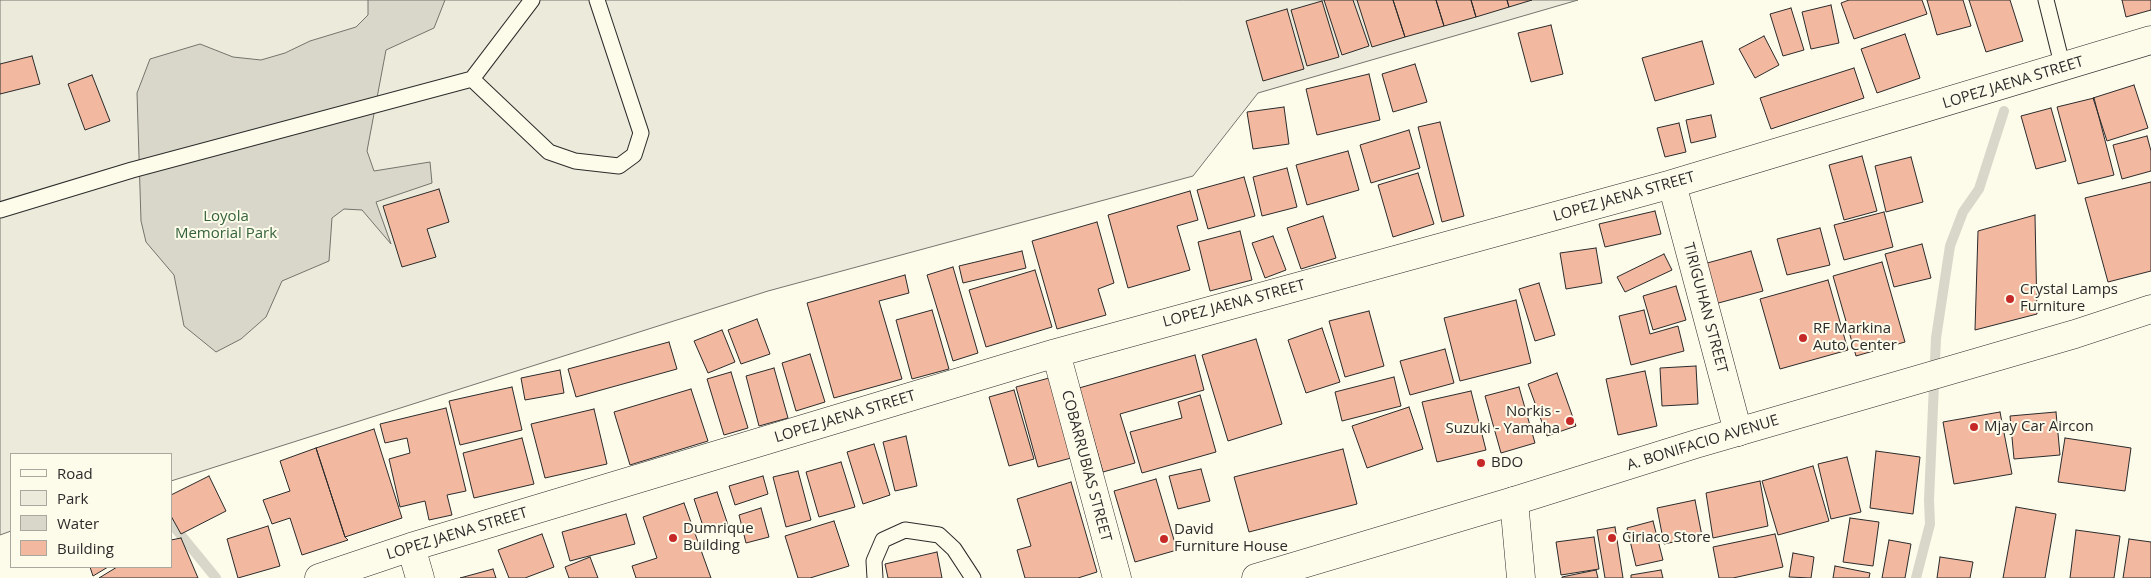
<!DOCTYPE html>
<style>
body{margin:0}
#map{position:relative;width:2151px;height:578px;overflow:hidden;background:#fdfbea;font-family:"Open Sans",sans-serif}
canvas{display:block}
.legend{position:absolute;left:10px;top:453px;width:162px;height:115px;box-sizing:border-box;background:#fdfbea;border:1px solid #a9a89e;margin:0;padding:6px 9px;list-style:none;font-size:15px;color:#2b2b2b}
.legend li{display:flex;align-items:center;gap:10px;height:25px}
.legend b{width:25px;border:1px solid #a9a89e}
</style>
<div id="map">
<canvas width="2151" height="578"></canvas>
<ul class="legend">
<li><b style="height:6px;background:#fdfbea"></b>Road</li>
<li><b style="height:14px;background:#ecebdb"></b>Park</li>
<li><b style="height:14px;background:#d8d7c9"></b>Water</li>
<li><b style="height:14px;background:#f2b8a0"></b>Building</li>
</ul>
</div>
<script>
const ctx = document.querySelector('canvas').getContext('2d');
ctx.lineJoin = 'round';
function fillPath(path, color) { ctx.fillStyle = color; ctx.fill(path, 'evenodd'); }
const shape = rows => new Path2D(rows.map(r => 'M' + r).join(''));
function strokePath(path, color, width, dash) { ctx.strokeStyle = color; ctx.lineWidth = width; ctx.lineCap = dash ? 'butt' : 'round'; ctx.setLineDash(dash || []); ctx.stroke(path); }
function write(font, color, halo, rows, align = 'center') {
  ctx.font = font + ' "Open Sans",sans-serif'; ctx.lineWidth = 4; ctx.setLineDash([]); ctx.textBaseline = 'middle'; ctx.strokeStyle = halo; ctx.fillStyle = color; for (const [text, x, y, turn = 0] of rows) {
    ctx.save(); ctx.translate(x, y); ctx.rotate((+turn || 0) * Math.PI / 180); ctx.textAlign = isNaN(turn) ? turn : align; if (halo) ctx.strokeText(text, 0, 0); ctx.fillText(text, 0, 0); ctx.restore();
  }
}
const green = shape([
 [0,0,1578,0,1258,93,1193,176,768,291,171,481,171,454,11,454,11,531,0,535,0,0]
]);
fillPath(green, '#ecebdb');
strokePath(green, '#74746e', 1);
const water = shape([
 [368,0,445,0,434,28,386,50,367,151,374,171,430,162,432,183,376,202,391,244,362,210,344,209,332,218,329,261,282,281,266,317,241,339,216,352,184,326,174,275,146,242,141,221,137,93,150,59,200,44,233,57,261,60,285,53,310,41,356,27,368,15,368,0]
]);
fillPath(water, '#d8d7c9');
strokePath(water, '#74746e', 1);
strokePath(shape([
 [171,523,216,578],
 [1916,578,1930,524,1929,500,1936,338,1950,246,1963,212,1979,189,2004,111]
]), '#d8d7c9', 10);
const building = shape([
 [1324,0,1353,0,1369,46,1342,55,1324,0],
 [1357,0,1393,0,1405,37,1372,47,1357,0],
 [1393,0,1436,0,1444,26,1405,37,1393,0],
 [1436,0,1471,0,1476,17,1444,26,1436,0],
 [1471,0,1507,0,1509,7,1476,17,1471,0],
 [1507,0,1532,0,1509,7,1507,0],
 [1849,0,1922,0,1927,14,1854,39,1841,3,1849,0],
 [1927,0,1963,0,1971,26,1937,35,1927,0],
 [1969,0,2010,0,2023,41,1986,52,1969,0],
 [2122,0,2151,0,2151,10,2126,17,2122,0],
 [1322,1,1339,57,1307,66,1291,10,1322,1],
 [1831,5,1839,43,1811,49,1802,12,1831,5],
 [1791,8,1804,50,1783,56,1770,14,1791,8],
 [1287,9,1304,69,1263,81,1246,21,1287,9],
 [1551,25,1563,74,1531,82,1518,33,1551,25],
 [1905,34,1920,78,1877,93,1861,49,1905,34],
 [1764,36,1779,65,1755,78,1739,49,1764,36],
 [1702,41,1714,84,1655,101,1642,58,1702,41],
 [32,56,40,84,0,94,0,64,32,56],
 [1415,64,1427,102,1393,112,1382,74,1415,64],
 [1854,68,1864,98,1771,129,1760,98,1854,68],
 [1369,74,1380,120,1317,135,1306,89,1369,74],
 [92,75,110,121,85,130,68,84,92,75],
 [2134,85,2148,128,2107,141,2093,98,2134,85],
 [2094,98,2114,175,2078,184,2057,107,2094,98],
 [1284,107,1289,144,1253,149,1247,112,1284,107],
 [2051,108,2066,161,2036,169,2021,116,2051,108],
 [1711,115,1716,137,1691,143,1686,120,1711,115],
 [1440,122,1464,216,1442,222,1418,127,1440,122],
 [1679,123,1686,152,1665,157,1657,128,1679,123],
 [1409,130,1420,168,1371,183,1360,145,1409,130],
 [2147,136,2151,151,2151,171,2122,179,2113,145,2147,136],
 [1348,151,1359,190,1307,205,1296,165,1348,151],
 [1862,156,1877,211,1844,220,1829,165,1862,156],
 [1911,157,1923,202,1886,212,1875,166,1911,157],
 [1287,168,1297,207,1262,216,1253,177,1287,168],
 [1418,173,1434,224,1393,237,1378,185,1418,173],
 [1244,177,1255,216,1208,229,1197,190,1244,177],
 [2151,182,2151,271,2108,282,2085,198,2151,182],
 [439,189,449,222,427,229,436,257,402,267,383,206,439,189],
 [1190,191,1198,220,1177,226,1190,270,1128,288,1108,215,1190,191],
 [1655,211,1661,234,1605,247,1599,224,1655,211],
 [1884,212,1893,247,1844,260,1834,225,1884,212],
 [2035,215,2037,314,1975,330,1978,231,2035,215],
 [1323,216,1336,258,1301,269,1287,228,1323,216],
 [1097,222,1114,283,1098,289,1106,315,1057,329,1032,241,1097,222],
 [1820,228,1830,265,1787,275,1777,239,1820,228],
 [1240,231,1252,280,1210,291,1198,242,1240,231],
 [1273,236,1286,270,1265,278,1252,243,1273,236],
 [1922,244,1931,278,1894,287,1885,254,1922,244],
 [1596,248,1602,283,1566,289,1560,253,1596,248],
 [1022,251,1026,268,963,283,959,266,1022,251],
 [1751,251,1763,291,1711,305,1700,265,1751,251],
 [1664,254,1672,270,1625,292,1617,277,1664,254],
 [1882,262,1905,342,1856,356,1833,276,1882,262],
 [953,267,978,353,953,361,927,275,953,267],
 [1035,270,1052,327,986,347,969,290,1035,270],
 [905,275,909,293,879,301,902,379,834,398,807,303,905,275],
 [1828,280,1848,350,1780,369,1760,299,1828,280],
 [1539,283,1555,335,1535,341,1519,289,1539,283],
 [1676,286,1686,320,1653,330,1643,296,1676,286],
 [1516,300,1531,363,1460,381,1444,318,1516,300],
 [932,310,949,369,912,379,896,320,932,310],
 [1644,310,1650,334,1678,326,1684,351,1631,365,1619,316,1644,310],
 [1369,311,1384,366,1345,377,1329,321,1369,311],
 [757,319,770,354,741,364,728,330,757,319],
 [1322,328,1340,382,1306,393,1288,340,1322,328],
 [722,330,735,362,708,373,694,341,722,330],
 [1256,339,1282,424,1228,441,1202,355,1256,339],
 [669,342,677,369,576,397,568,369,669,342],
 [1445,349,1454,383,1410,395,1400,361,1445,349],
 [810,354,825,402,796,411,782,363,810,354],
 [1195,355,1204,390,1120,414,1135,463,1103,472,1079,388,1195,355],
 [1696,366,1698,404,1662,406,1660,368,1696,366],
 [774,368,788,418,759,426,746,376,774,368],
 [560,370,564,393,525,400,521,378,560,370],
 [1645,371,1657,426,1618,435,1606,379,1645,371],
 [731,372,748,428,724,435,707,379,731,372],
 [1557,373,1576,426,1547,436,1528,384,1557,373],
 [1060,375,1082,455,1038,467,1016,387,1060,375],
 [1394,377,1401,406,1342,421,1335,392,1394,377],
 [512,387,522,430,460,445,449,401,512,387],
 [1519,387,1535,443,1501,453,1485,396,1519,387],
 [691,389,708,441,630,465,614,412,691,389],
 [1014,390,1034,459,1009,466,989,397,1014,390],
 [1471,391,1486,450,1437,462,1422,402,1471,391],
 [1200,395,1216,452,1142,473,1130,432,1182,418,1178,402,1200,395],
 [1409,407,1423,449,1367,468,1352,426,1409,407],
 [446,408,466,491,447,495,452,515,429,520,425,501,400,507,389,459,410,453,407,438,385,443,380,424,446,408],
 [594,409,607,464,545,478,531,424,594,409],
 [2000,412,2012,474,1954,484,1943,422,2000,412],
 [2056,412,2060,455,2014,459,2010,416,2056,412],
 [374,429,402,518,345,537,316,448,374,429],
 [906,436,917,486,895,491,883,442,906,436],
 [522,438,534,484,474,498,463,453,522,438],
 [2065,438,2131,448,2125,491,2058,482,2065,438],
 [874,444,890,495,863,504,847,452,874,444],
 [316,448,345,537,348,540,302,555,290,518,272,524,263,500,290,491,280,461,316,448],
 [1343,449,1357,504,1249,532,1234,477,1343,449],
 [1876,451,1920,457,1913,514,1870,508,1876,451],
 [1847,457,1861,512,1831,519,1818,464,1847,457],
 [841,462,855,507,819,517,806,472,841,462],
 [1813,466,1829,521,1778,535,1762,481,1813,466],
 [1201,469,1210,501,1178,509,1169,476,1201,469],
 [798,471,811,520,786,527,773,477,798,471],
 [209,476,226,511,181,534,171,516,171,495,209,476],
 [763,476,768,494,735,505,729,486,763,476],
 [1156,479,1177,550,1135,562,1114,491,1156,479],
 [1760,481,1768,526,1713,538,1706,493,1760,481],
 [1071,482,1097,572,1078,578,1025,578,1017,550,1031,546,1017,499,1071,482],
 [717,492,728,525,705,532,694,499,717,492],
 [1695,500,1702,536,1664,544,1657,508,1695,500],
 [684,503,711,578,636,578,632,566,657,558,643,517,684,503],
 [2016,507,2056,514,2045,578,2003,578,2016,507],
 [761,508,769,537,746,543,739,515,761,508],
 [626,514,635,544,570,561,562,532,626,514],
 [1850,518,1879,522,1873,566,1843,562,1850,518],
 [834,521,849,566,810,578,798,578,785,536,834,521],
 [1653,521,1663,560,1636,566,1627,528,1653,521],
 [268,526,280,566,238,578,227,539,268,526],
 [1615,527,1623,578,1605,578,1597,530,1615,527],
 [2076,530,2120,536,2114,578,2070,578,2076,530],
 [542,534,554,567,525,578,509,578,498,550,542,534],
 [1775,534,1783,567,1733,578,1719,578,1713,547,1775,534],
 [1594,537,1599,569,1561,575,1556,542,1594,537],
 [181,538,198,578,99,578,117,567,171,567,171,540,181,538],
 [2129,539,2151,542,2151,578,2123,578,2129,539],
 [1889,540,1911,544,1905,578,1882,578,1889,540],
 [937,552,942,578,888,578,885,564,937,552],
 [1793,553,1814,557,1811,578,1789,577,1793,553],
 [590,557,598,578,569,578,565,567,590,557],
 [1940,557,1973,562,1970,578,1937,578,1940,557],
 [1835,566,1870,573,1869,578,1833,578,1835,566],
 [90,567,108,567,93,576,90,567],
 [493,569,496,578,460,578,493,569],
 [1596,570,1598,578,1562,578,1562,577,1596,570],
 [1661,570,1663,578,1631,578,1631,575,1661,570]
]);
fillPath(building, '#f2b8a0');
strokePath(building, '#2b2b2b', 1);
const service = shape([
 [2046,0,2063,68],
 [472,79,549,152,575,161,619,166,634,155,641,133,597,0],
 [0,210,132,170,472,79,532,0],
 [875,578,874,561,883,540,905,530,939,535,954,549,973,578]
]);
const minor = shape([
 [1672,184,1738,432],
 [1056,353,1117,578],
 [411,547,420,578],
 [319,578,411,547,1056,353,1672,184,2151,40]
]);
const tertiary = shape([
 [1514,501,1521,578]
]);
const primary = shape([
 [1256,578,1514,501,1696,444,2075,334,2151,309]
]);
strokePath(service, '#2b2b2b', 17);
strokePath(minor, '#2b2b2b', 29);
strokePath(tertiary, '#2b2b2b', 29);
strokePath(primary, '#2b2b2b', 29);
strokePath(service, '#fdfbea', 15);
strokePath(minor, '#fdfbea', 28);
strokePath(tertiary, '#fdfbea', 28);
strokePath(primary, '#fdfbea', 28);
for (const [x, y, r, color] of [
 [2010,299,5,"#c62828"],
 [1803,338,5,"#c62828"],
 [1570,421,5,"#c62828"],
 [1974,427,5,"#c62828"],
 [1481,463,5,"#c62828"],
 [673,538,5,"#c62828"],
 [1612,538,5,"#c62828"],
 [1164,539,5,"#c62828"]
]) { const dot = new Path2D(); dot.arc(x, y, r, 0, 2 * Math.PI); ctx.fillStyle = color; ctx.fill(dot); strokePath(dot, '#fdfbea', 2); }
write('15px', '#2b2b2b', '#fdfbea', [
 ["LOPEZ JAENA STREET",2013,83,-17],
 ["LOPEZ JAENA STREET",1624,197,-16],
 ["LOPEZ JAENA STREET",1234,304,-15],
 ["TIRIGUHAN STREET",1705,308,75],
 ["LOPEZ JAENA STREET",845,417,-17],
 ["A. BONIFACIO AVENUE",1703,443,-17],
 ["COBARRUBIAS STREET",1086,466,75],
 ["LOPEZ JAENA STREET",457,534,-17]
]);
write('15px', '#34623c', '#fdfbea', [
 ["Loyola",226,217],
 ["Memorial Park",226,234]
]);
write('15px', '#2b2b2b', '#fdfbea', [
 ["Crystal Lamps",2020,290],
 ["Furniture",2020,307],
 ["RF Markina",1813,329],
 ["Auto Center",1813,346],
 ["Norkis -",1560,412,"right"],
 ["Suzuki - Yamaha",1560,429,"right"],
 ["Mjay Car Aircon",1984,427],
 ["BDO",1491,463],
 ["Dumrique",683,529],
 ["Building",683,546],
 ["David",1174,530],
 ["Furniture House",1174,547],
 ["Ciriaco Store",1622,538]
], 'left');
</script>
